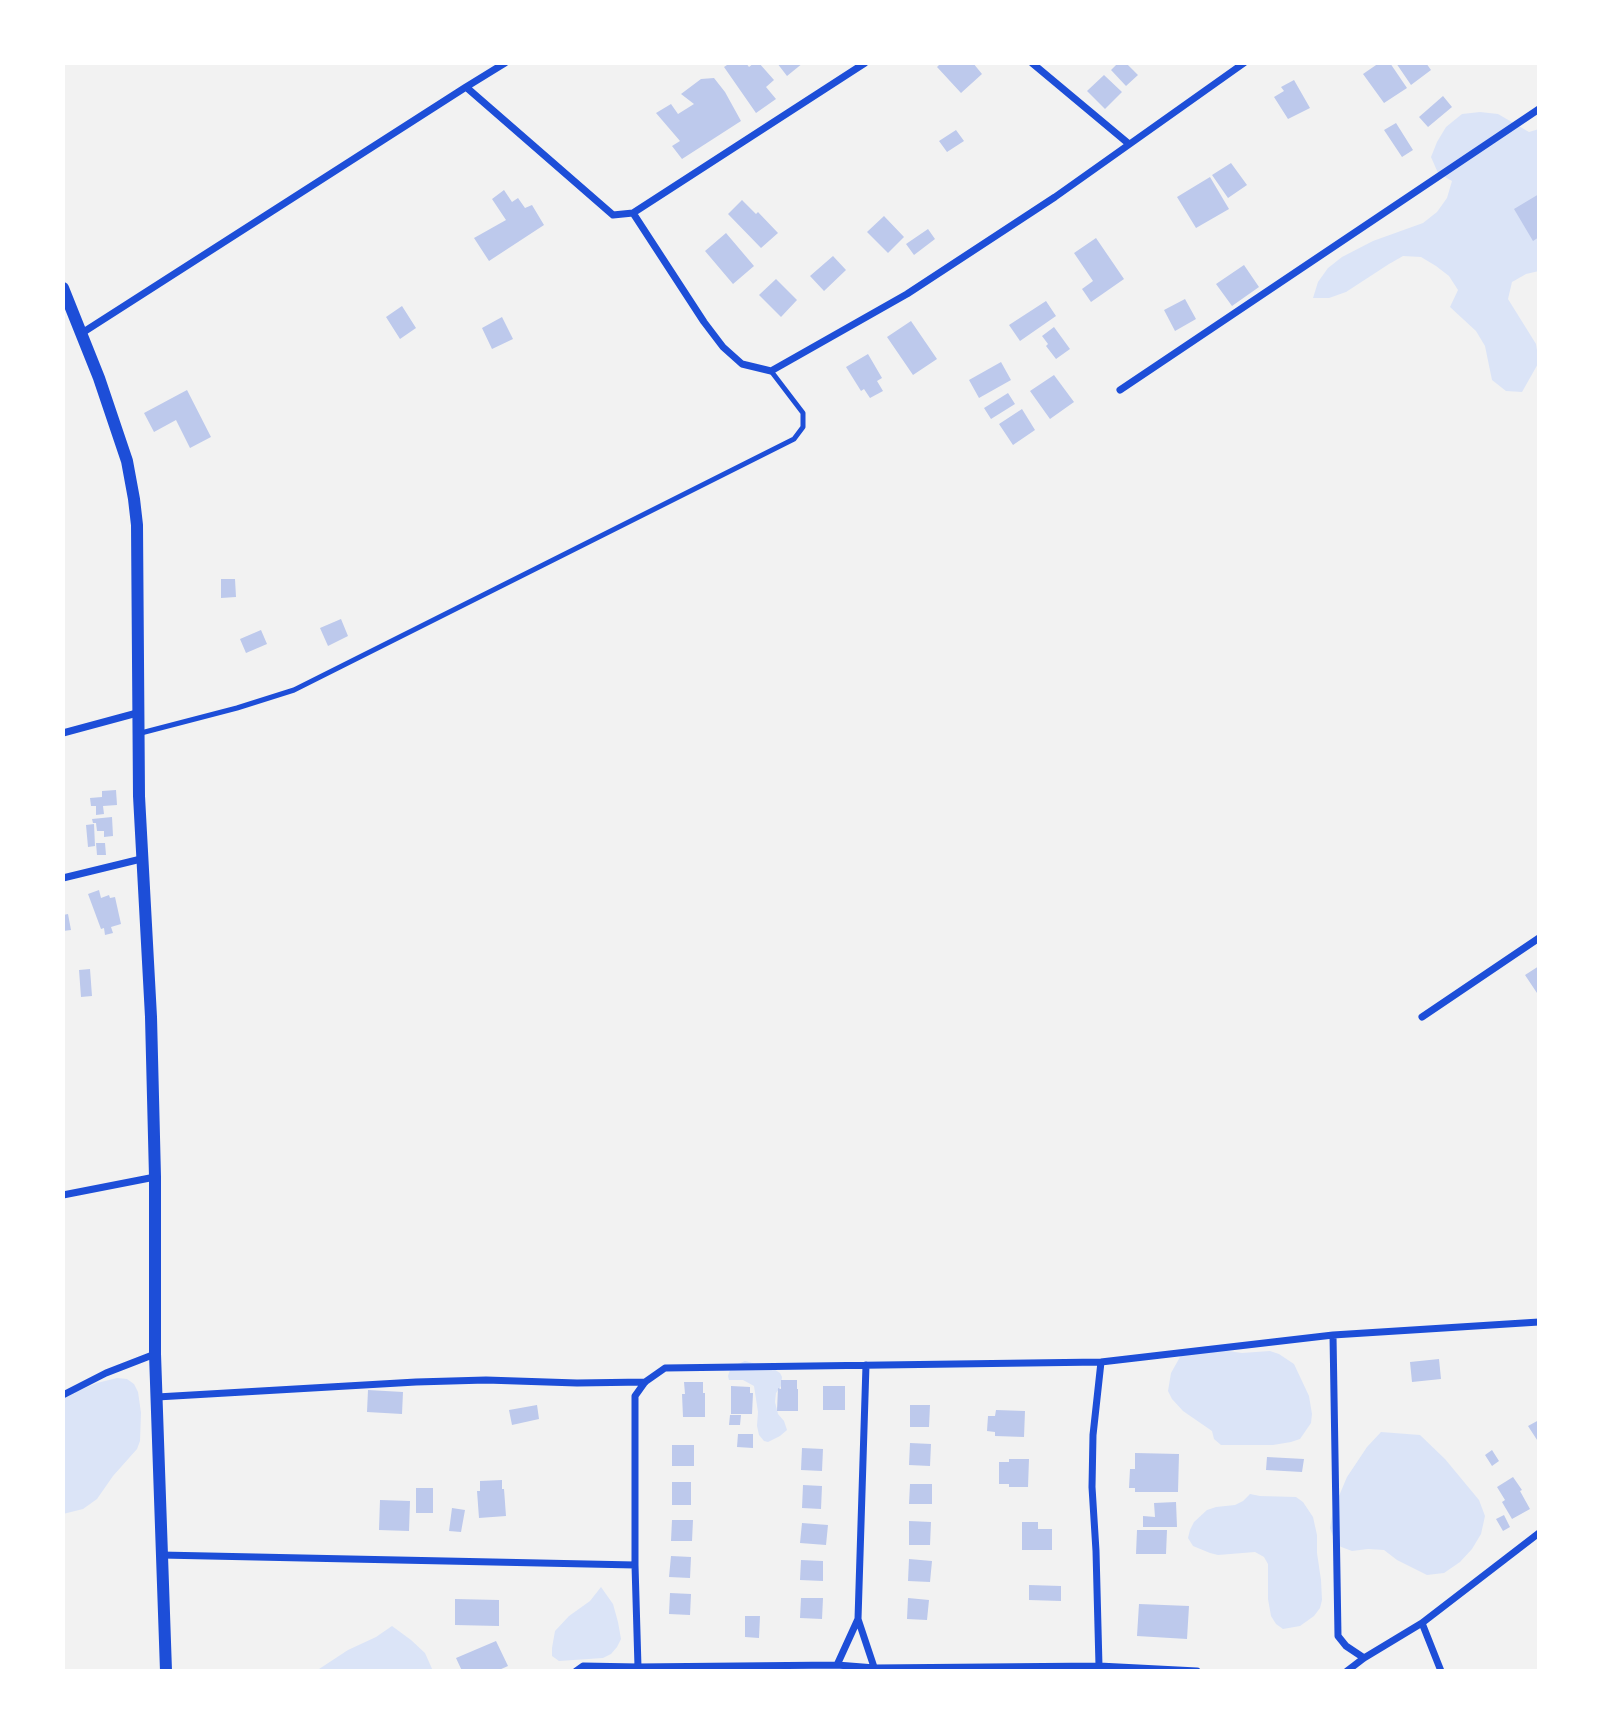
<!DOCTYPE html>
<style>
body{margin:0}
#map{position:relative;width:1602px;height:1734px;overflow:hidden;background:#f2f2f2;font-family:"Sofia Sans Condensed",sans-serif}
canvas{display:block}
.frame{position:absolute;inset:0;border:65px solid #fff;pointer-events:none}
</style>
<div id="map">
<canvas width="1602" height="1734"></canvas>
<div class="frame"></div>
</div>
<script>
const ctx = document.querySelector('canvas').getContext('2d');
ctx.lineJoin = 'round';
function fillPath(path, color) { ctx.fillStyle = color; ctx.fill(path, 'evenodd'); }
const shape = rows => new Path2D(rows.map(r => 'M' + r).join(''));
function strokePath(path, color, width, dash) { ctx.strokeStyle = color; ctx.lineWidth = width; ctx.lineCap = dash ? 'butt' : 'round'; ctx.setLineDash(dash || []); ctx.stroke(path); }
fillPath(shape([
 [1480,112,1498,114,1529,132,1539,129,1539,271,1526,274,1512,282,1508,299,1536,344,1539,362,1522,392,1506,391,1492,380,1485,346,1476,331,1450,307,1458,290,1449,276,1436,266,1421,257,1403,256,1389,264,1346,292,1329,298,1313,298,1318,282,1328,268,1342,257,1373,241,1423,223,1437,212,1447,198,1452,181,1438,173,1431,157,1437,142,1446,127,1462,114],
 [1206,1346,1215,1349,1242,1353,1270,1351,1279,1354,1294,1364,1309,1396,1312,1414,1311,1423,1300,1439,1291,1442,1273,1445,1221,1445,1214,1439,1212,1431,1183,1411,1172,1399,1168,1391,1171,1373,1180,1357,1187,1351],
 [745,1361,772,1368,780,1373,782,1377,781,1386,776,1393,775,1402,778,1414,784,1421,787,1430,780,1436,768,1442,764,1441,759,1435,757,1426,758,1412,754,1386,743,1380,729,1380,728,1376,731,1367],
 [117,1378,127,1379,134,1384,138,1392,141,1413,140,1441,137,1449,113,1476,97,1499,83,1509,63,1514,63,1397,97,1383],
 [1381,1432,1420,1435,1445,1459,1479,1500,1485,1516,1481,1534,1472,1549,1460,1562,1444,1573,1427,1575,1397,1560,1384,1550,1368,1549,1352,1551,1336,1545,1330,1528,1333,1510,1347,1477,1367,1447],
 [1250,1494,1260,1496,1296,1497,1303,1502,1313,1517,1317,1535,1317,1553,1321,1580,1322,1600,1320,1608,1314,1616,1300,1626,1283,1629,1276,1624,1271,1616,1268,1599,1268,1564,1264,1557,1255,1552,1218,1555,1210,1553,1193,1546,1188,1538,1190,1530,1194,1522,1207,1510,1216,1507,1235,1505,1243,1501],
 [601,1587,613,1604,618,1622,621,1639,617,1647,611,1654,603,1658,559,1661,552,1656,552,1648,555,1631,569,1616,590,1601],
 [392,1626,411,1640,425,1653,433,1671,316,1671,348,1650,376,1637]
]), '#dbe4f7');
fillPath(shape([
 [730,63,746,63,749,67,754,63,759,63,774,80,766,87,776,99,756,113,724,67],
 [777,63,803,63,787,76],
 [941,63,973,63,982,74,961,93,937,67],
 [1118,63,1126,63,1138,75,1126,86,1111,70],
 [1379,63,1390,63,1407,88,1384,103,1363,74],
 [1396,63,1426,63,1431,70,1411,85],
 [1104,75,1122,92,1105,109,1087,91],
 [714,78,725,92,741,121,682,159,672,146,680,141,656,113,671,104,678,114,694,104,681,94,701,79],
 [1294,80,1310,108,1288,119,1274,97,1284,91,1281,87],
 [1443,96,1452,107,1428,127,1419,117],
 [1396,123,1413,150,1402,157,1384,130],
 [956,130,964,141,947,152,939,141],
 [1231,163,1247,185,1228,198,1212,175],
 [1210,177,1229,209,1196,228,1177,197],
 [504,190,512,202,518,198,525,208,532,205,544,225,489,261,474,238,506,220,492,199],
 [1539,194,1539,237,1533,241,1514,209],
 [742,200,756,214,758,212,778,233,761,248,728,214],
 [884,216,904,237,888,253,867,232],
 [928,229,935,239,914,255,906,244],
 [726,233,754,266,733,284,705,251],
 [1096,238,1124,279,1091,302,1082,289,1093,281,1074,253],
 [833,256,846,270,824,291,810,276],
 [1244,265,1259,287,1232,306,1216,284],
 [776,279,797,300,781,317,759,295],
 [1185,299,1196,319,1175,331,1164,310],
 [1046,301,1056,316,1020,341,1009,325],
 [402,306,416,328,400,339,386,317],
 [502,317,513,339,492,349,482,328],
 [911,321,937,359,913,375,887,337],
 [1054,327,1070,349,1056,359,1046,346,1048,344,1042,336],
 [868,354,882,378,877,381,883,391,870,398,864,389,861,391,846,367],
 [1001,362,1011,380,979,398,969,380],
 [1054,375,1074,402,1050,419,1030,391],
 [187,390,211,437,190,448,176,420,154,432,144,413],
 [1008,393,1015,404,991,419,984,408],
 [1022,409,1035,430,1013,445,999,424],
 [221,579,235,579,236,597,221,598],
 [341,619,348,636,328,646,320,628],
 [261,630,267,644,246,653,240,639],
 [116,790,117,805,103,806,104,814,96,815,96,806,91,806,90,798,102,797,102,791],
 [112,817,113,836,104,837,104,831,97,831,96,823,93,823,92,819],
 [94,824,95,846,88,847,86,825],
 [96,843,105,843,106,855,97,855],
 [99,890,101,898,109,895,110,898,115,897,121,924,111,927,113,933,105,935,104,928,101,929,88,894],
 [68,914,71,930,63,931,63,915],
 [1539,966,1539,996,1525,975],
 [90,969,92,996,81,997,79,970],
 [1439,1359,1441,1379,1412,1382,1410,1362],
 [781,1380,797,1380,797,1389,798,1389,798,1411,777,1411,778,1388,781,1389],
 [684,1382,703,1382,703,1393,705,1393,705,1417,683,1417,682,1394,685,1394],
 [731,1386,750,1387,750,1393,753,1393,752,1414,731,1414],
 [823,1386,845,1386,845,1410,823,1410],
 [368,1390,403,1392,402,1414,367,1412],
 [537,1405,539,1419,512,1425,509,1410],
 [910,1405,930,1405,929,1427,910,1427],
 [996,1410,1025,1411,1024,1437,995,1436,995,1432,987,1431,988,1416,995,1416],
 [730,1415,741,1415,740,1425,729,1425],
 [1539,1420,1539,1443,1528,1426],
 [738,1434,753,1434,753,1448,737,1447],
 [910,1443,931,1444,930,1466,909,1465],
 [672,1445,694,1445,694,1466,672,1466],
 [802,1448,823,1449,822,1471,801,1470],
 [1492,1450,1499,1461,1492,1466,1485,1455],
 [1135,1453,1179,1454,1178,1492,1135,1492,1135,1488,1129,1488,1130,1469,1135,1469],
 [1267,1457,1304,1459,1302,1472,1266,1470],
 [1009,1459,1029,1459,1028,1487,1009,1487,1009,1484,999,1484,999,1462,1009,1462],
 [1513,1477,1522,1490,1520,1491,1530,1509,1512,1519,1502,1502,1505,1500,1497,1487],
 [502,1480,502,1489,504,1489,506,1516,479,1518,477,1491,480,1491,480,1481],
 [672,1482,691,1482,691,1505,672,1505],
 [910,1484,932,1484,932,1504,909,1504],
 [803,1485,822,1486,821,1509,802,1508],
 [416,1488,433,1488,433,1513,416,1513],
 [380,1500,410,1501,409,1531,379,1530],
 [1176,1502,1177,1527,1143,1527,1143,1516,1155,1517,1154,1503],
 [452,1508,465,1510,461,1532,449,1531],
 [1504,1515,1510,1527,1503,1531,1496,1519],
 [672,1520,693,1520,692,1541,671,1541],
 [909,1521,931,1522,930,1545,909,1545],
 [1022,1522,1038,1522,1038,1529,1052,1529,1052,1550,1022,1550],
 [802,1523,828,1525,826,1545,800,1543],
 [1137,1530,1167,1530,1166,1554,1136,1554],
 [671,1556,691,1557,690,1578,669,1577],
 [909,1559,932,1561,930,1582,908,1581],
 [801,1560,823,1561,823,1581,800,1580],
 [1029,1585,1061,1586,1061,1601,1029,1600],
 [670,1593,691,1594,690,1615,669,1614],
 [801,1598,823,1598,822,1619,800,1618],
 [908,1598,929,1600,927,1620,907,1619],
 [455,1599,499,1600,499,1626,455,1625],
 [1139,1604,1189,1606,1187,1639,1137,1636],
 [745,1616,760,1616,759,1638,745,1637],
 [496,1641,508,1666,499,1670,499,1671,462,1671,456,1658]
]), '#bdc9ec');
strokePath(shape([
 [141,733,237,708,294,690,794,439,803,427,803,413,771,371]
]), '#1d4ed8', 5);
strokePath(shape([
 [1032,63,1129,144],
 [466,87,505,63],
 [633,213,704,322,723,347,742,364,771,371,907,294,1055,197,1244,63],
 [82,333,466,87,613,215,633,213,865,63],
 [1120,390,1539,109],
 [63,733,137,713],
 [63,878,141,859],
 [1422,1017,1539,938],
 [63,1195,155,1177],
 [1333,1335,1338,1636,1346,1646,1364,1658],
 [866,1365,858,1619,875,1670],
 [63,1395,106,1373,155,1354],
 [157,1397,416,1382,486,1380,577,1383,645,1382],
 [161,1555,635,1565],
 [1422,1623,1441,1671],
 [837,1665,858,1619],
 [1099,1666,1096,1551,1092,1487,1093,1435,1101,1362],
 [638,1667,635,1565,635,1396,645,1382,665,1368,1101,1362,1333,1335,1539,1322],
 [576,1671,583,1666,638,1667,837,1665,875,1668,1099,1666,1197,1671],
 [1347,1671,1364,1658,1422,1623,1539,1533]
]), '#1d4ed8', 7);
strokePath(shape([
 [63,288,99,378,127,461,134,499,137,525,139,796,151,1017,155,1177,155,1354,166,1671]
]), '#1d4ed8', 12);
</script>
